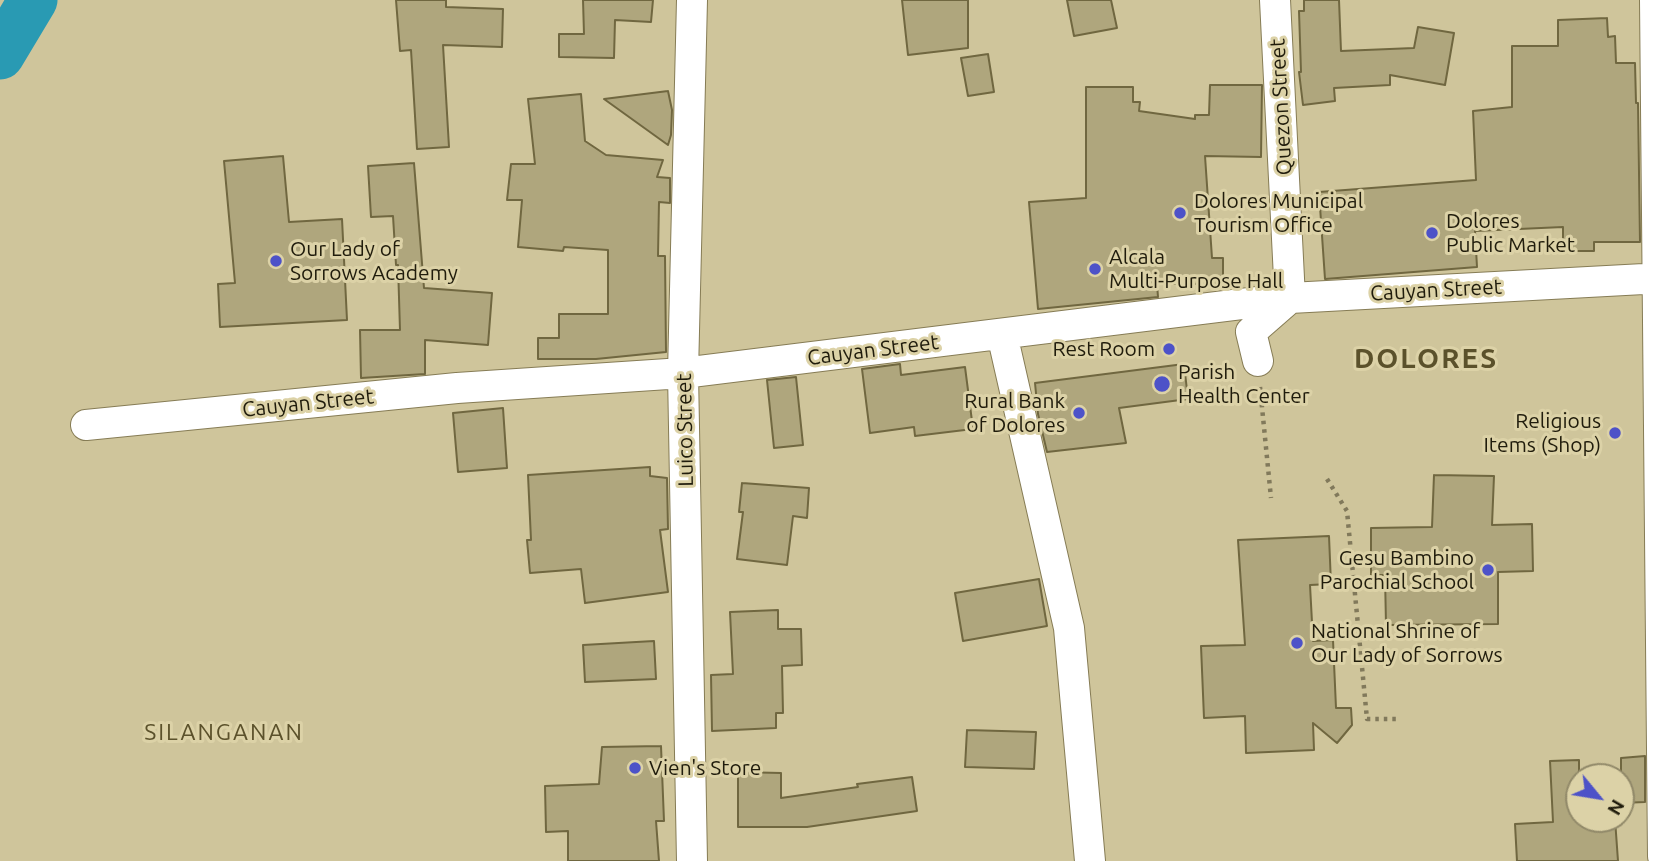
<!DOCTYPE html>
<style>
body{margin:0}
#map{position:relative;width:1663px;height:861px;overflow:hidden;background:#cfc59b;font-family:Ubuntu,sans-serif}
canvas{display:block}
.north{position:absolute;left:1565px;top:763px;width:70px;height:70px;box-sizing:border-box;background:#dcd2a7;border:2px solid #918969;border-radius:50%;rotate:120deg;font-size:19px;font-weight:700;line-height:28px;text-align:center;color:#201c0c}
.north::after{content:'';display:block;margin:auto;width:24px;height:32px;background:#4d52c8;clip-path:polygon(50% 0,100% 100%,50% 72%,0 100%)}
</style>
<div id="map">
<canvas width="1663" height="861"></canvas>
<div class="north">N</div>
</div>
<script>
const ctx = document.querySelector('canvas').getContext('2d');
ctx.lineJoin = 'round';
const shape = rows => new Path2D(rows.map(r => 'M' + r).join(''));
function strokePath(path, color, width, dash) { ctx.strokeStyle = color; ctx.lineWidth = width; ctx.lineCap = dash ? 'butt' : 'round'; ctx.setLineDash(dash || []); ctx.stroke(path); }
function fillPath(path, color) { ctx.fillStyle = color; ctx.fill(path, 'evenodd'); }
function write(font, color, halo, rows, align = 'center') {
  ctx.font = font + ' Ubuntu,sans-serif'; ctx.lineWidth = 6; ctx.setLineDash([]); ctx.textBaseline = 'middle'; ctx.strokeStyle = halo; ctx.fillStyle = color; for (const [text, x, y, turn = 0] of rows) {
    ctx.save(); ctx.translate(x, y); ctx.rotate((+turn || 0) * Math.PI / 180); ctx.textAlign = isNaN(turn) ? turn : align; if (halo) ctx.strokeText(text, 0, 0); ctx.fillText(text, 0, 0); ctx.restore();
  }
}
strokePath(shape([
 [0,55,33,0]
]), '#299ab3', 49);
const building = shape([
 [396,0,446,0,446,7,503,9,502,47,443,45,449,147,417,149,411,50,400,51,396,0],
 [583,0,653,0,651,22,615,20,614,58,559,57,559,34,584,34,583,0],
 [902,0,968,0,968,48,908,55,902,0],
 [1067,0,1111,0,1117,28,1074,36,1067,0],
 [1304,0,1339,0,1341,51,1414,48,1418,27,1454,33,1445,85,1390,75,1390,85,1334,88,1335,101,1303,105,1299,72,1301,72,1299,11,1304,11,1304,0],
 [1607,18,1608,37,1615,36,1616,63,1635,63,1636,103,1638,103,1640,242,1594,242,1594,251,1563,251,1563,227,1475,231,1477,267,1325,279,1319,192,1476,180,1473,111,1512,107,1512,46,1558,46,1558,20,1607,18],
 [988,54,994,92,968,96,961,58,988,54],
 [1210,85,1262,85,1261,157,1205,156,1212,258,1223,258,1223,284,1157,284,1158,297,1038,309,1029,202,1086,198,1086,87,1133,87,1133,102,1140,102,1139,111,1195,119,1195,115,1209,115,1210,85],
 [668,91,672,110,671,135,668,145,604,99,668,91],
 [581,94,585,141,606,155,663,160,657,177,670,178,670,203,659,202,658,256,665,256,666,352,596,359,538,359,538,338,559,338,559,314,608,314,608,250,564,247,563,251,518,247,522,200,507,200,511,164,535,164,528,99,581,94],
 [283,156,289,222,342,219,347,320,220,327,218,284,235,283,224,161,283,156],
 [414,163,424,288,492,293,488,345,425,340,425,374,361,378,360,330,400,330,398,265,396,265,393,216,371,217,368,166,414,163],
 [900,364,901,375,965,367,973,429,915,436,914,427,870,433,862,369,900,364],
 [1184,364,1188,399,1119,408,1126,443,1047,452,1038,414,1035,383,1184,364],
 [796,377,803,445,774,448,767,380,796,377],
 [503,408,507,468,458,472,453,413,503,408],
 [650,467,650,476,667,478,668,529,660,530,668,592,585,603,581,569,530,573,527,540,531,540,528,475,650,467],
 [1434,475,1494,476,1492,525,1532,524,1533,571,1498,572,1498,624,1386,625,1385,575,1371,575,1371,528,1432,527,1434,475],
 [742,483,809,488,807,518,793,516,787,565,737,559,743,512,739,512,742,483],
 [1329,536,1331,584,1310,585,1313,641,1333,640,1336,708,1351,708,1352,725,1337,743,1313,723,1314,750,1246,753,1245,716,1204,718,1201,646,1245,645,1238,540,1329,536],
 [1039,579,1047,626,963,641,955,593,1039,579],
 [778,610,778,629,801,629,802,665,782,666,783,713,776,713,776,728,712,731,711,675,733,674,730,612,778,610],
 [654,641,656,679,585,682,583,645,654,641],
 [967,730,1036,732,1034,769,965,767,967,730],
 [661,746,664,821,656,821,659,861,568,861,568,831,546,832,545,786,599,784,602,747,661,746],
 [1645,756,1645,802,1621,803,1621,758,1645,756],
 [1579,760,1579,819,1615,819,1618,861,1517,861,1515,824,1553,822,1550,761,1579,760],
 [738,772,781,773,781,798,858,787,857,784,912,777,917,811,807,827,738,827,738,772]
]);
fillPath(building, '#afa67d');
strokePath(building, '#706740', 2);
const minor = shape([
 [1275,0,1290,298],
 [1655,0,1663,856],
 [1002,334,1069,628,1090,861],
 [1258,361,1251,332,1290,298],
 [86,425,457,388,683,373,1290,298,1663,278],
 [692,861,683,373,692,0]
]);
strokePath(minor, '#867c55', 32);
strokePath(shape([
 [1260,387,1271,498],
 [1327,479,1347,511,1367,719,1399,719]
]), '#81795b', 4.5, [3.5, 5]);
strokePath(minor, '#fff', 30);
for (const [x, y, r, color] of [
 [1180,213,7,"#4d52c8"],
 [1432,233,7,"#4d52c8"],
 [276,261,7,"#4d52c8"],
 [1095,269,7,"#4d52c8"],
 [1169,349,7,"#4d52c8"],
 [1162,384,9,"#4d52c8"],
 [1079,413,7,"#4d52c8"],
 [1615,433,7,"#4d52c8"],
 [1488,570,7,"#4d52c8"],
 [1297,643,7,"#4d52c8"],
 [635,768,7,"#4d52c8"]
]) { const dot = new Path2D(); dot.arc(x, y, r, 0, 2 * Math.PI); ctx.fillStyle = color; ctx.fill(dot); strokePath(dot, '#dcd2a7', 2.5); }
write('21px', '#201c0c', '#dcd2a7', [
 ["Quezon Street",1281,107,-93],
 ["Cauyan Street",1436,290,-3],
 ["Cauyan Street",873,350,-7],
 ["Cauyan Street",308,403,-6],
 ["Luico Street",685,430,-91]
]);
write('21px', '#201c0c', '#dcd2a7', [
 ["Dolores Municipal",1194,201],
 ["Tourism Office",1194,225],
 ["Dolores",1446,221],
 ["Public Market",1446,245],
 ["Our Lady of",290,249],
 ["Sorrows Academy",290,273],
 ["Alcala",1109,257],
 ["Multi-Purpose Hall",1109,281],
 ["Rest Room",1155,349,"right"],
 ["Parish",1178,372],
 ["Health Center",1178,396],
 ["Rural Bank",1065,401,"right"],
 ["of Dolores",1065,425,"right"],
 ["Religious",1601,421,"right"],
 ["Items (Shop)",1601,445,"right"],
 ["Gesu Bambino",1474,558,"right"],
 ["Parochial School",1474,582,"right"],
 ["National Shrine of",1311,631],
 ["Our Lady of Sorrows",1311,655],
 ["Vien's Store",649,768]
], 'left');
ctx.letterSpacing = '2px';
write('23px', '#5b512b', '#dcd2a7', [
 ["SILANGANAN",224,732]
]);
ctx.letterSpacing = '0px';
ctx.letterSpacing = '2px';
write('bold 28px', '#5b512b', '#dcd2a7', [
 ["DOLORES",1426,359]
]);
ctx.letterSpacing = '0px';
</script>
